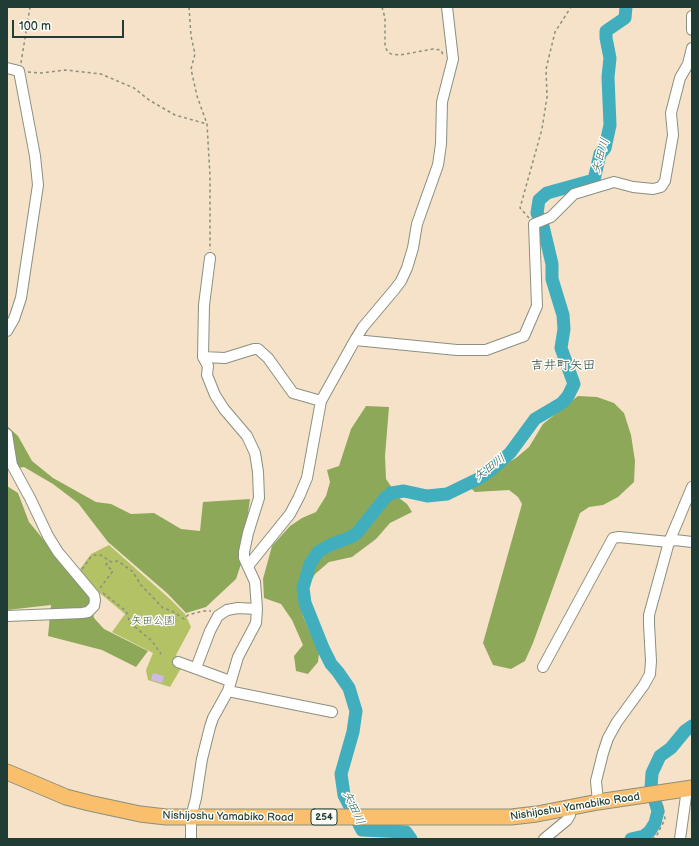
<!DOCTYPE html>
<meta charset="utf-8">
<style>
body{margin:0}
#map{position:relative;width:699px;height:846px;overflow:hidden;background:#f5e2c9;font-family:"Balsamiq Sans",sans-serif}
canvas{display:block}
.frame{position:absolute;inset:0;border:8px solid #1f3d34;pointer-events:none}
.scale{position:absolute;left:12px;top:20px;width:112px;height:18px;box-sizing:border-box;border:2px solid #1f3d34;border-top:0;padding-left:5px;font-size:12px;line-height:14px;white-space:nowrap;color:#1f3d34;-webkit-text-stroke:3px #fdfcf7;paint-order:stroke}
</style>
<div id="map">
<canvas width="699" height="846"></canvas>
<div class="frame"></div>
<div class="scale">100 m</div>
</div>
<script>
const ctx = document.querySelector('canvas').getContext('2d');
ctx.lineJoin = 'round';
function fillPath(path, color) { ctx.fillStyle = color; ctx.fill(path, 'evenodd'); }
const shape = rows => new Path2D(rows.map(r => 'M' + r).join(''));
function strokePath(path, color, width, dash) { ctx.strokeStyle = color; ctx.lineWidth = width; ctx.lineCap = dash ? 'butt' : 'round'; ctx.setLineDash(dash || []); ctx.stroke(path); }
function write(font, color, halo, rows, align = 'center') {
  ctx.font = font + ' "Balsamiq Sans","Klee One",sans-serif'; ctx.lineWidth = 3; ctx.setLineDash([]); ctx.textBaseline = 'middle'; ctx.strokeStyle = halo; ctx.fillStyle = color; for (const [text, x, y, turn = 0] of rows) {
    ctx.save(); ctx.translate(x, y); ctx.rotate((+turn || 0) * Math.PI / 180); ctx.textAlign = isNaN(turn) ? turn : align; if (halo) ctx.strokeText(text, 0, 0); ctx.fillText(text, 0, 0); ctx.restore();
  }
}
fillPath(shape([
 [109,545,170,599,185,614,191,627,176,655,183,665,170,687,148,680,146,670,153,653,112,632,125,614,102,595,78,572,91,554]
]), '#b3c265');
fillPath(shape([
 [578,396,597,397,614,403,624,413,631,435,635,461,634,482,618,497,603,505,589,507,580,513,533,643,525,661,511,669,493,665,483,643,522,504,518,497,509,490,475,492,469,486,472,477,482,470,500,467,516,458,529,447,543,424],
 [366,406,389,407,385,456,386,479,399,498,407,504,412,512,390,523,376,539,352,557,329,562,315,574,301,599,303,616,319,653,318,662,308,674,296,671,294,656,303,645,292,620,281,604,264,598,263,579,272,546,290,526,302,518,316,512,326,496,330,482,327,470,339,466,351,429],
 [7,426,18,436,32,461,53,478,96,502,111,504,131,514,154,513,181,529,200,531,203,502,250,499,241,564,236,579,206,607,186,613,168,594,108,542,78,503,53,484,24,467,7,470],
 [7,486,18,493,29,522,89,595,94,618,104,629,148,651,136,667,102,650,48,636,51,605,7,610]
]), '#8ea85a');
strokePath(shape([
 [411,839,406,832,362,830,344,795,341,774,353,732,356,711,349,688,338,672,331,664,323,648,305,603,303,588,310,564,318,552,330,545,351,537,357,533,385,498,391,493,404,491,427,496,447,494,480,478,492,469,510,453,535,419,562,403,568,396,574,384,561,348,564,329,563,315,552,279,552,264,543,226,537,213,539,200,547,193,594,180,600,154,605,148,610,125,608,77,610,58,606,38,606,31,625,18,626,7],
 [631,839,644,836,650,831,655,823,658,811,651,788,652,773,660,756,671,748,685,731,692,726]
]), '#41aebe', 13);
fillPath(shape([
 [153,673,164,676,162,683,151,680]
]), '#d1b9e3');
const minor = shape([
 [692,16,692,30],
 [7,68,19,71,35,156,38,185,21,298,14,319,7,331],
 [355,340,457,350,486,350,524,336,537,306,534,224,551,217,574,194,614,182,633,187,653,189,661,187,665,181,673,135,671,113,680,78,688,64,692,48],
 [203,357,225,358,254,349,258,349,268,358,293,393,321,401],
 [7,434,12,465,30,498,48,536,58,552,94,595,95,600,94,606,88,612,82,613,7,616],
 [248,566,290,514,299,497,307,478,321,401,355,340,363,327,395,289,401,281,407,268,413,248,417,224,438,165,441,144,442,102,453,59,447,7],
 [178,662,230,681],
 [543,667,613,538,619,537,669,542,675,540,692,542],
 [196,668,210,631,218,616,227,610,238,608,257,609],
 [228,691,332,712],
 [598,802,596,781,603,753,608,738,617,722,644,685,650,674,651,661,649,624,649,615,669,542,692,487],
 [191,839,191,817,196,798,202,759,210,727,213,718,228,691,238,657,256,623,257,609,255,582,244,558,244,552,248,533,259,498,258,472,255,453,247,436,224,409,215,395,207,375,208,366,203,357,204,305,210,258],
 [544,839,567,820,570,815,570,807],
 [680,839,687,789]
]);
const highway = shape([
 [7,772,66,797,89,803,140,814,166,817,511,817,537,814,598,802,692,788]
]);
strokePath(minor, '#8a907e', 12);
strokePath(highway, '#8a907e', 17);
strokePath(shape([
 [189,7,191,36,195,54,191,69,197,96,207,124,210,176,210,250],
 [382,7,385,18,385,47,388,52,391,54,400,55,433,49,441,50,443,55],
 [21,63,30,7],
 [28,72,42,73,65,70,101,74,134,88,149,100,175,115,207,124],
 [529,218,520,208,542,129,547,97,546,69,555,32,571,7],
 [82,569,90,558,94,555,101,555,111,562,118,561,132,571,138,580,139,583,163,608,172,611,184,619,188,615,203,611,211,611],
 [100,588,113,571,106,565,109,560],
 [103,593,126,611,130,623,152,641,161,654],
 [652,839,657,835,665,819,662,803]
]), '#8a907e', 1.5, [3, 3]);
strokePath(minor, '#fff', 10);
strokePath(highway, '#f9bf6d', 15);
for (const [x, y, w] of [
 [324,817,26]
]) { const box = new Path2D(); box.roundRect(x - w / 2, y - 8, w, 16, 3); ctx.fillStyle = '#fdfcf7'; ctx.fill(box); strokePath(box, '#1f3d34', 1); }
write('bold 10px', '#1f3d34', null, [
 ["254",324,817]
]);
write('11px', '#445e40', '#fdfcf7', [
 ["矢田公園",153,621]
]);
write('11px', '#1f3d34', '#fdfcf7', [
 ["Nishijoshu Yamabiko Road",575,807,-9],
 ["Nishijoshu Yamabiko Road",228,817,1]
]);
write('italic 12px', '#295f5d', '#fdfcf7', [
 ["矢田川",601,156,-74],
 ["矢田川",490,468,-37],
 ["矢田川",353,808,65]
]);
write('13px', '#1f3d34', '#fdfcf7', [
 ["吉井町矢田",563,366]
]);
</script>
